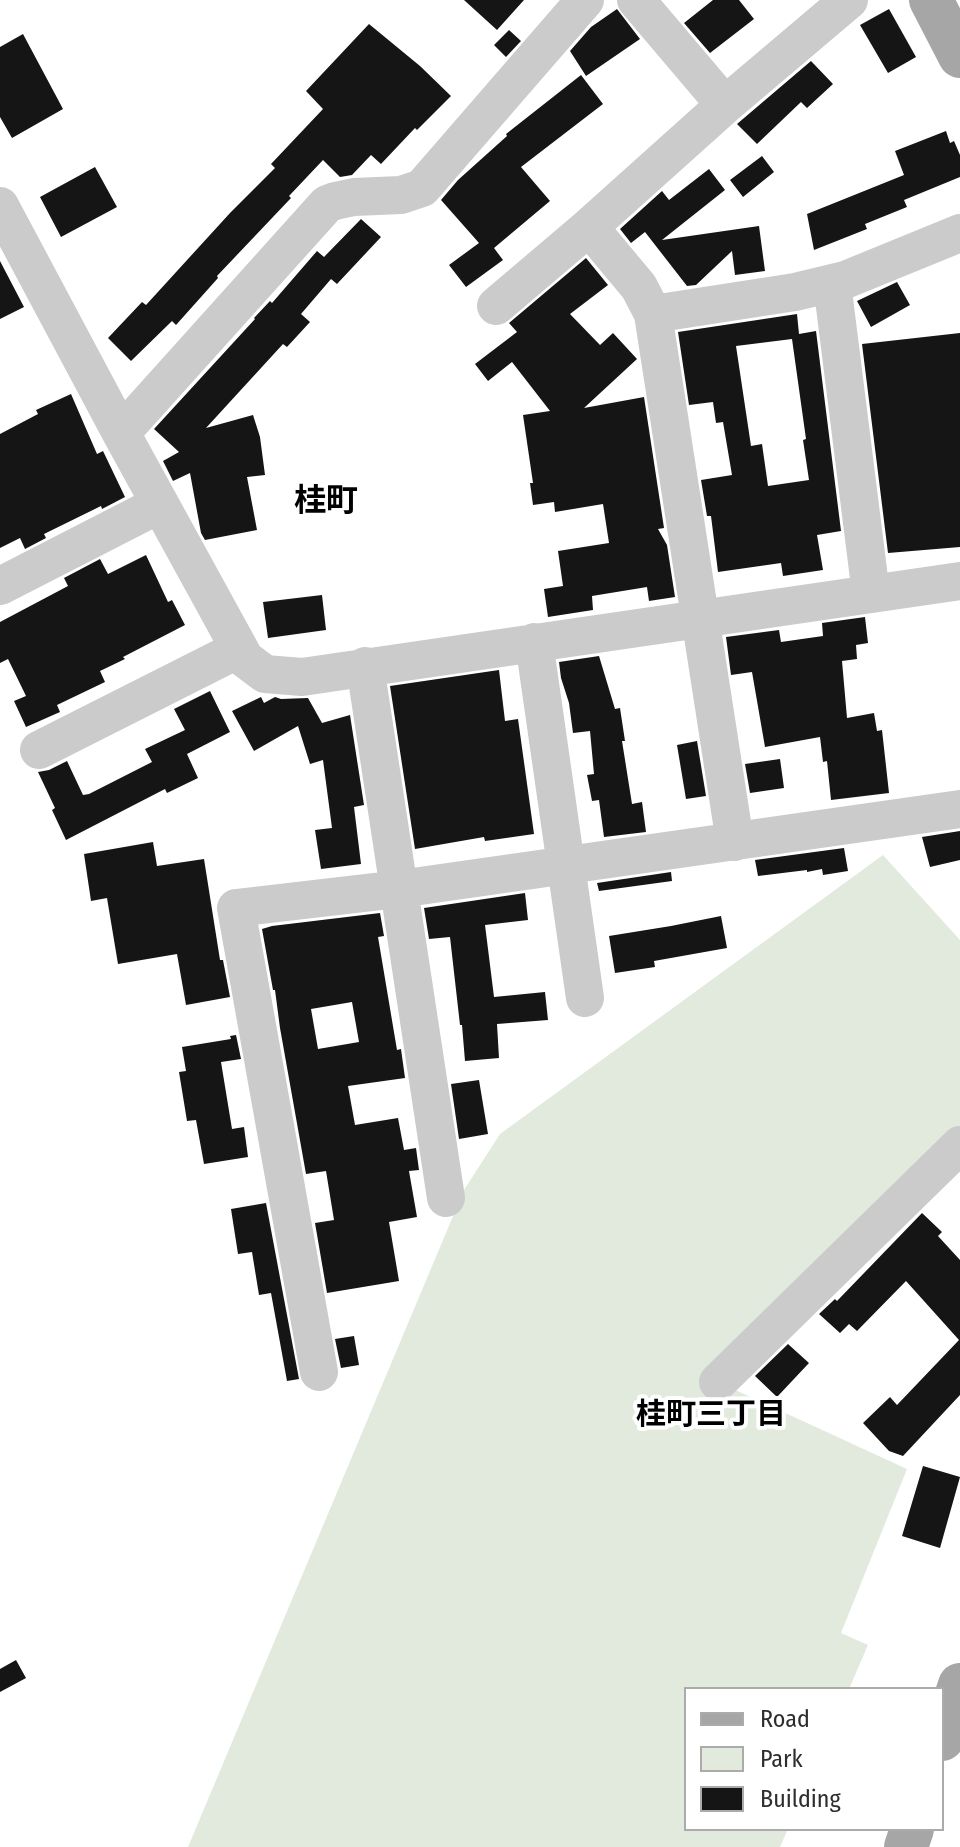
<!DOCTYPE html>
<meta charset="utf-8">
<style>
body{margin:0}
#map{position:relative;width:960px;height:1847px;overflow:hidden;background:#fff;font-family:"Fira Sans Condensed",sans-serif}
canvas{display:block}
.legend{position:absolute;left:684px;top:1687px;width:260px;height:144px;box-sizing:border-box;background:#fff;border:2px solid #ababab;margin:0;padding:10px 14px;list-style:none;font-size:24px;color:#2e2e2e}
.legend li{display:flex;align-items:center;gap:16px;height:40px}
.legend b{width:40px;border:2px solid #ababab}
</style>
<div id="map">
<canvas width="960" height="1847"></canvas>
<ul class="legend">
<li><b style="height:10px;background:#a6a6a6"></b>Road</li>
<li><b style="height:22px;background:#e2eadd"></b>Park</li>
<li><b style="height:22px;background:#151515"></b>Building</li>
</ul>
</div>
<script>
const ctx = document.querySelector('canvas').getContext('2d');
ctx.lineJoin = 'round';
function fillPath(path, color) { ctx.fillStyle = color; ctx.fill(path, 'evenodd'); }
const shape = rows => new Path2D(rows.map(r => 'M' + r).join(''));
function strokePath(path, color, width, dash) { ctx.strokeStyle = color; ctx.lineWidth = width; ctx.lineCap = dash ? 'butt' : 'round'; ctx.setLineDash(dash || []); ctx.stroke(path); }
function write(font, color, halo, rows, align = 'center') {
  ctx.font = font + ' "Fira Sans Condensed","Noto Sans JP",sans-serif'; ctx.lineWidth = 8; ctx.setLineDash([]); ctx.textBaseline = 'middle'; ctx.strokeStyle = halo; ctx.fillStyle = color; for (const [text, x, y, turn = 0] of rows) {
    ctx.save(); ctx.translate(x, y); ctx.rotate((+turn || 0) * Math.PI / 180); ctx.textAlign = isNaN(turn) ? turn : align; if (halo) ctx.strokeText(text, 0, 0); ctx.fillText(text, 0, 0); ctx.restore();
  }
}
fillPath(shape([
 [883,855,960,940,960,1145,718,1382,907,1469,841,1633,868,1645,849,1689,686,1689,686,1829,788,1829,780,1847,188,1847,464,1190,500,1134]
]), '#e2eadd');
fillPath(shape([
 [464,0,524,0,497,30],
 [713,0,739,0,754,19,710,53,684,23],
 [617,9,640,39,586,76,570,51,591,27],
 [889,9,916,57,888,73,860,25],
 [369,24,420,66,451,96,417,130,415,128,381,164,371,155,352,175,340,177,323,160,289,196,291,198,217,276,218,278,176,325,172,321,131,361,108,338,142,302,146,305,230,213,275,168,271,164,323,109,306,91],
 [509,30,521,41,506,57,494,45],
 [23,34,63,109,12,138,0,117,0,47],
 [811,61,833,84,807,108,801,102,757,144,737,124],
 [581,75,603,104,521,167,550,201,494,248,503,260,466,287,449,265,479,243,441,200,458,180,507,136,506,134],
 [946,131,950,143,954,141,960,155,960,177,904,200,907,207,865,224,867,229,814,250,807,214,904,175,895,151],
 [762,156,774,172,743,197,730,180],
 [95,167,117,207,61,237,40,197],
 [709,169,725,190,662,240,759,226,765,271,735,275,732,251,696,285,687,286,645,232,631,243,620,229,662,191,669,200],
 [361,219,381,237,337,284,331,279,301,314,310,322,287,347,283,344,206,428,253,415,260,437,265,475,247,477,257,530,205,540,201,533,190,473,173,481,163,461,179,452,154,429,255,319,254,318,270,301,272,303,317,251,324,257],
 [586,258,608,285,570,314,600,345,613,333,637,359,584,408,644,397,664,528,658,529,667,545,675,597,649,601,647,587,592,596,593,610,548,617,544,589,563,586,558,551,609,543,603,504,555,512,554,502,533,505,530,483,533,483,523,415,550,411,512,362,488,381,475,364,517,332,509,323],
 [0,261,24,307,0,319],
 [897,282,910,305,871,327,857,301],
 [797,314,799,334,816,331,841,531,817,535,823,570,783,576,781,563,718,572,711,516,707,516,701,480,732,475,723,422,716,423,713,402,689,405,678,332],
 [792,339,806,439,803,440,809,480,768,486,762,444,751,446,736,346],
 [960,333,960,547,888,553,862,344],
 [71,394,97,454,103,451,125,497,102,509,101,506,44,534,46,538,25,549,20,538,0,548,0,434,38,414,36,410],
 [146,555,168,602,172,600,185,625,123,657,125,659,100,671,105,682,57,705,60,712,26,727,14,701,26,696,8,659,0,663,0,622,68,586,64,578,100,559,108,574],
 [322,595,326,630,268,638,263,602],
 [865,617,868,643,856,645,857,659,842,661,847,718,874,713,877,731,882,730,889,793,831,800,827,761,823,762,820,737,765,747,752,672,731,675,726,637,779,630,781,642,823,636,822,623],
 [599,656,615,709,620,708,625,741,622,741,632,804,642,802,646,832,604,837,599,800,592,801,587,775,594,774,590,731,573,733,569,703,561,678,559,662],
 [499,670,505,721,518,719,534,834,485,841,484,837,415,849,390,686],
 [210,691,230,732,187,754,198,778,167,793,165,789,66,840,52,810,55,808,38,772,49,770,67,761,83,795,89,794,152,762,145,749,185,730,174,709],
 [261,697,264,703,275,697,281,699,308,698,322,723,350,715,364,805,354,807,361,864,321,869,315,830,332,828,323,760,310,764,298,726,254,751,232,711],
 [697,741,706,796,686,799,677,745],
 [780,759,784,788,750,793,745,764],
 [960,831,960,860,930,867,922,837],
 [153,842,157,866,204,859,220,960,223,960,230,997,186,1005,177,954,118,964,107,898,91,901,84,854],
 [844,848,848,871,823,875,822,869,807,872,807,870,758,876,755,860],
 [671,872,672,881,599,891,597,883],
 [525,893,528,920,485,925,494,997,545,992,548,1020,497,1024,499,1058,465,1061,462,1025,460,1025,450,937,429,939,424,908],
 [380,913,384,936,378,937,397,1050,401,1049,405,1078,348,1086,355,1125,398,1118,404,1150,416,1148,419,1170,409,1171,417,1217,389,1222,399,1281,327,1293,315,1223,334,1220,326,1171,306,1174,280,1028,275,990,273,990,262,929,272,926],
 [352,1002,359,1042,318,1049,311,1009],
 [721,916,727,948,654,961,655,967,615,973,609,936,671,926],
 [236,1035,241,1059,221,1062,232,1129,244,1127,248,1157,204,1164,196,1120,187,1121,179,1072,186,1071,182,1047,231,1039,230,1036],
 [479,1080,488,1134,459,1139,451,1084],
 [266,1203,299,1379,287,1381,271,1293,259,1295,252,1252,238,1254,231,1209],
 [922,1213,942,1232,938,1236,960,1260,960,1395,903,1456,889,1451,863,1423,890,1397,897,1405,959,1340,906,1281,857,1331,849,1324,840,1333,819,1314,835,1299,837,1301],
 [354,1336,359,1365,341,1368,335,1339],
 [788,1344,809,1363,777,1397,755,1376],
 [923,1466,960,1477,940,1548,902,1536],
 [16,1660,26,1678,0,1692,0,1669]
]), '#151515');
strokePath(shape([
 [636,0,725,105],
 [0,206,121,433,245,659,265,674,302,677,960,581],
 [832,283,871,594],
 [496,306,589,227],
 [653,314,795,292,845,280,960,233],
 [121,433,327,204,335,201,354,197,401,195,422,188,585,0],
 [0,586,160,504],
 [534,642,585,998],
 [365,666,446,1198],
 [39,750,239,649],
 [735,842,653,314,639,287,589,227,725,105,849,0],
 [319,1372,236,908,399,889,960,809],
 [718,1382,960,1145]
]), '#cbcbcb', 38);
strokePath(shape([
 [931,0,960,56],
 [942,1739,960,1685],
 [906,1847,912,1829]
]), '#a6a6a6', 44);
write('bold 30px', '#000', '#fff', [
 ["桂町三丁目",711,1416]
]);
write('bold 32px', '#000', '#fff', [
 ["桂町",326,502]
]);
</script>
